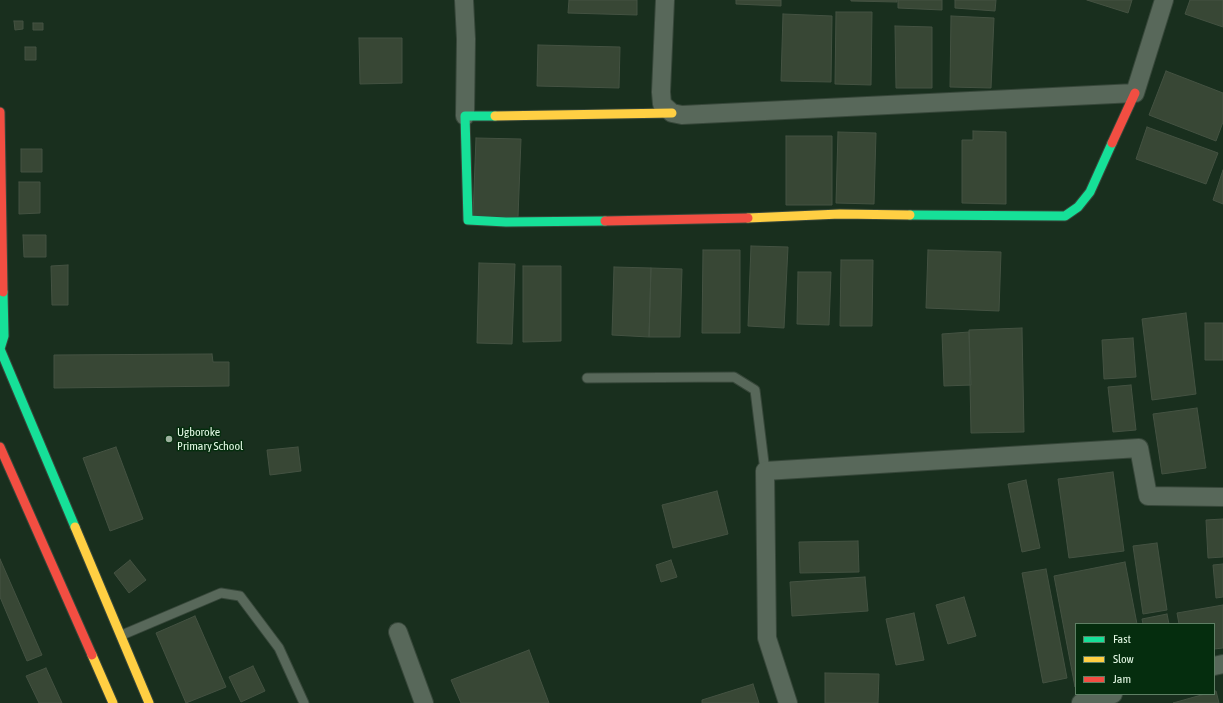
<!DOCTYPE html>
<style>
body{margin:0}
#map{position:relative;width:1223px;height:703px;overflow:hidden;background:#192f1e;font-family:"Asap Condensed",sans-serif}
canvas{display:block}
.legend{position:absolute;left:1075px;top:623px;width:140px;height:72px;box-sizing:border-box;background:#052d0e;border:1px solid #5e7f64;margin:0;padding:5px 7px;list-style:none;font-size:12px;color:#e4f9e5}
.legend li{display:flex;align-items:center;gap:8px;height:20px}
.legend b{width:20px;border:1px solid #5e7f64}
</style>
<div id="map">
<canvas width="1223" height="703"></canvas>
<ul class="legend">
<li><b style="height:5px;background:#16e098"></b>Fast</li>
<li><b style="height:5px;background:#ffcf43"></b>Slow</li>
<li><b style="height:5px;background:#f24e42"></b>Jam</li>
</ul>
</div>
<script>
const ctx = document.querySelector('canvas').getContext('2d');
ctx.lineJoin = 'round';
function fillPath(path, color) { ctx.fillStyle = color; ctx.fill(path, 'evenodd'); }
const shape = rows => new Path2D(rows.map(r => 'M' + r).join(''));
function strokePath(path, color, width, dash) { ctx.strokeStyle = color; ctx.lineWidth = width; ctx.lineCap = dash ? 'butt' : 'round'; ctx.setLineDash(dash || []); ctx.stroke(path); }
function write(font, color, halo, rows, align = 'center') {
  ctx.font = font + ' "Asap Condensed",sans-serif'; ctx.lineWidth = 3; ctx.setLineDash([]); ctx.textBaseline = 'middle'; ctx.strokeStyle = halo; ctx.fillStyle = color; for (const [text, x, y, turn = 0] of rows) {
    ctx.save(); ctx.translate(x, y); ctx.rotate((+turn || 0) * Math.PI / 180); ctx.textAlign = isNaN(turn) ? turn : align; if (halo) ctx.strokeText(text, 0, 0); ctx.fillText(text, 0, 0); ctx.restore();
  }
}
const building = shape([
 [569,0,637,0,637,15,568,13,569,0],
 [736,0,781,0,781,6,736,4,736,0],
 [851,0,897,0,897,2,851,1,851,0],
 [898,0,942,0,942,10,898,8,898,0],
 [955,0,996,0,995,11,955,8,955,0],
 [1087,0,1132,0,1128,13,1087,0],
 [1190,0,1223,0,1223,27,1185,14,1190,0],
 [836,12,872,12,871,85,835,84,836,12],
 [783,14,832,16,831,82,781,81,783,14],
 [951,16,994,18,991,88,950,87,951,16],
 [14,21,23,21,23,29,15,30,14,21],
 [33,23,43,23,43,30,33,30,33,23],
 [895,26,932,27,932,88,896,88,895,26],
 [359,38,402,38,402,83,360,84,359,38],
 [538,45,620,47,619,88,537,86,538,45],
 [25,47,36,47,36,60,25,60,25,47],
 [1166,71,1223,93,1223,122,1216,141,1149,115,1166,71],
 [1147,127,1218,153,1206,184,1136,159,1147,127],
 [973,131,1006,132,1006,204,962,203,962,140,973,140,973,131],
 [838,132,876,133,874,204,836,203,838,132],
 [786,136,832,136,832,205,786,205,786,136],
 [476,138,521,139,518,217,473,216,476,138],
 [21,149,42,149,42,172,21,172,21,149],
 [1223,170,1223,204,1213,200,1223,170],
 [19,182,40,182,40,213,19,214,19,182],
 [23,235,46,235,46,257,24,257,23,235],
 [751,246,788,247,784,328,748,326,751,246],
 [703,250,740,250,740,333,702,333,703,250],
 [928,250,1001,252,999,311,926,308,928,250],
 [841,260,873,260,872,326,840,326,841,260],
 [479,263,515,264,512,344,477,343,479,263],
 [68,265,68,305,52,305,51,266,68,265],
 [523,266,561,266,561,341,523,342,523,266],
 [614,267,651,268,649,337,612,335,614,267],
 [651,268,682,269,680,337,649,337,651,268],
 [798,272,831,272,829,325,797,324,798,272],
 [1186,313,1196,394,1152,400,1142,319,1186,313],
 [1205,323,1223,323,1223,360,1205,360,1205,323],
 [1022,328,1024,432,971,433,969,330,1022,328],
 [969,332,971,385,944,386,942,334,969,332],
 [1133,338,1136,377,1104,379,1102,340,1133,338],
 [212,354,213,362,229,362,229,386,54,388,54,355,212,354],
 [1131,385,1136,430,1113,432,1108,387,1131,385],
 [1197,408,1206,468,1162,474,1153,414,1197,408],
 [116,447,143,519,110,531,83,458,116,447],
 [298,447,301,471,270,475,267,450,298,447],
 [1113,472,1124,551,1069,558,1058,479,1113,472],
 [1026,480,1040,548,1022,552,1008,484,1026,480],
 [717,491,728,534,673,548,662,505,717,491],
 [1223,519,1223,557,1208,558,1206,520,1223,519],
 [858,541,859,572,800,573,799,542,858,541],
 [1157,543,1167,610,1143,614,1133,546,1157,543],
 [0,559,42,655,27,661,0,597,0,559],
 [130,560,146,580,129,593,114,573,130,560],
 [671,560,677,577,661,582,656,565,671,560],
 [1125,562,1137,624,1076,624,1075,687,1054,576,1125,562],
 [1223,564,1223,597,1216,598,1213,565,1223,564],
 [1046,569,1067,678,1043,683,1022,573,1046,569],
 [865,577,868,611,792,616,790,582,865,577],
 [964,597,976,636,948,644,936,605,964,597],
 [1223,605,1223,648,1214,649,1214,624,1179,624,1177,613,1223,605],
 [914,613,924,660,896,665,886,619,914,613],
 [1167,614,1169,624,1143,624,1142,619,1167,614],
 [195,616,226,687,186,703,156,633,195,616],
 [529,650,549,703,461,703,451,680,529,650],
 [253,666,265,691,241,702,229,677,253,666],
 [46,668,62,703,39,703,26,676,46,668],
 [825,673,879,674,878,703,825,703,825,673],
 [753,684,759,703,702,703,702,700,753,684],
 [1214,691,1216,691,1219,703,1173,703,1205,694,1214,694,1214,691]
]);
fillPath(building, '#384735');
strokePath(building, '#445242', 1);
const lane = shape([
 [587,378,734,377,755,390,765,471],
 [122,635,221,593,240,596,279,648,304,703]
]);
const street = shape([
 [464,0,466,39,465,116],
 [665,0,661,92,662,104,672,113,682,115,1135,93,1164,0],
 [398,632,424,703],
 [1214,666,1223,664],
 [788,703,767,638,765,471,1139,448,1148,496,1223,497],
 [1081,703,1113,694]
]);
const fast = shape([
 [495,116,465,116,468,220,506,222,605,221],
 [910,215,1065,216,1078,207,1090,192,1112,143],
 [0,349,4,336,3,292],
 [0,349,75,527]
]);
const slow = shape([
 [495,116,672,113],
 [748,218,840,214,910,215],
 [75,527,149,703],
 [92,655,113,703]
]);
const jam = shape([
 [0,112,3,292],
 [1112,143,1135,93],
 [605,221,748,218],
 [0,447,92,655]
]);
strokePath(lane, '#37473a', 11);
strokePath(street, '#37473a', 20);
strokePath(fast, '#37473a', 11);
strokePath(slow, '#37473a', 11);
strokePath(jam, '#37473a', 11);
strokePath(lane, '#58685a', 9);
strokePath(street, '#58685a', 18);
strokePath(fast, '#16e098', 9);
strokePath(slow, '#ffcf43', 9);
strokePath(jam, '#f24e42', 9);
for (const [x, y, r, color] of [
 [169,439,4,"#9db29f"]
]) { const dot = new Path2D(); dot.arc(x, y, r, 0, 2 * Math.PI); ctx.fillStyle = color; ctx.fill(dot); strokePath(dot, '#052d0e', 1.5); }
write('12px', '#e4f9e5', '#052d0e', [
 ["Ugboroke",177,432],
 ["Primary School",177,446]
], 'left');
</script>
